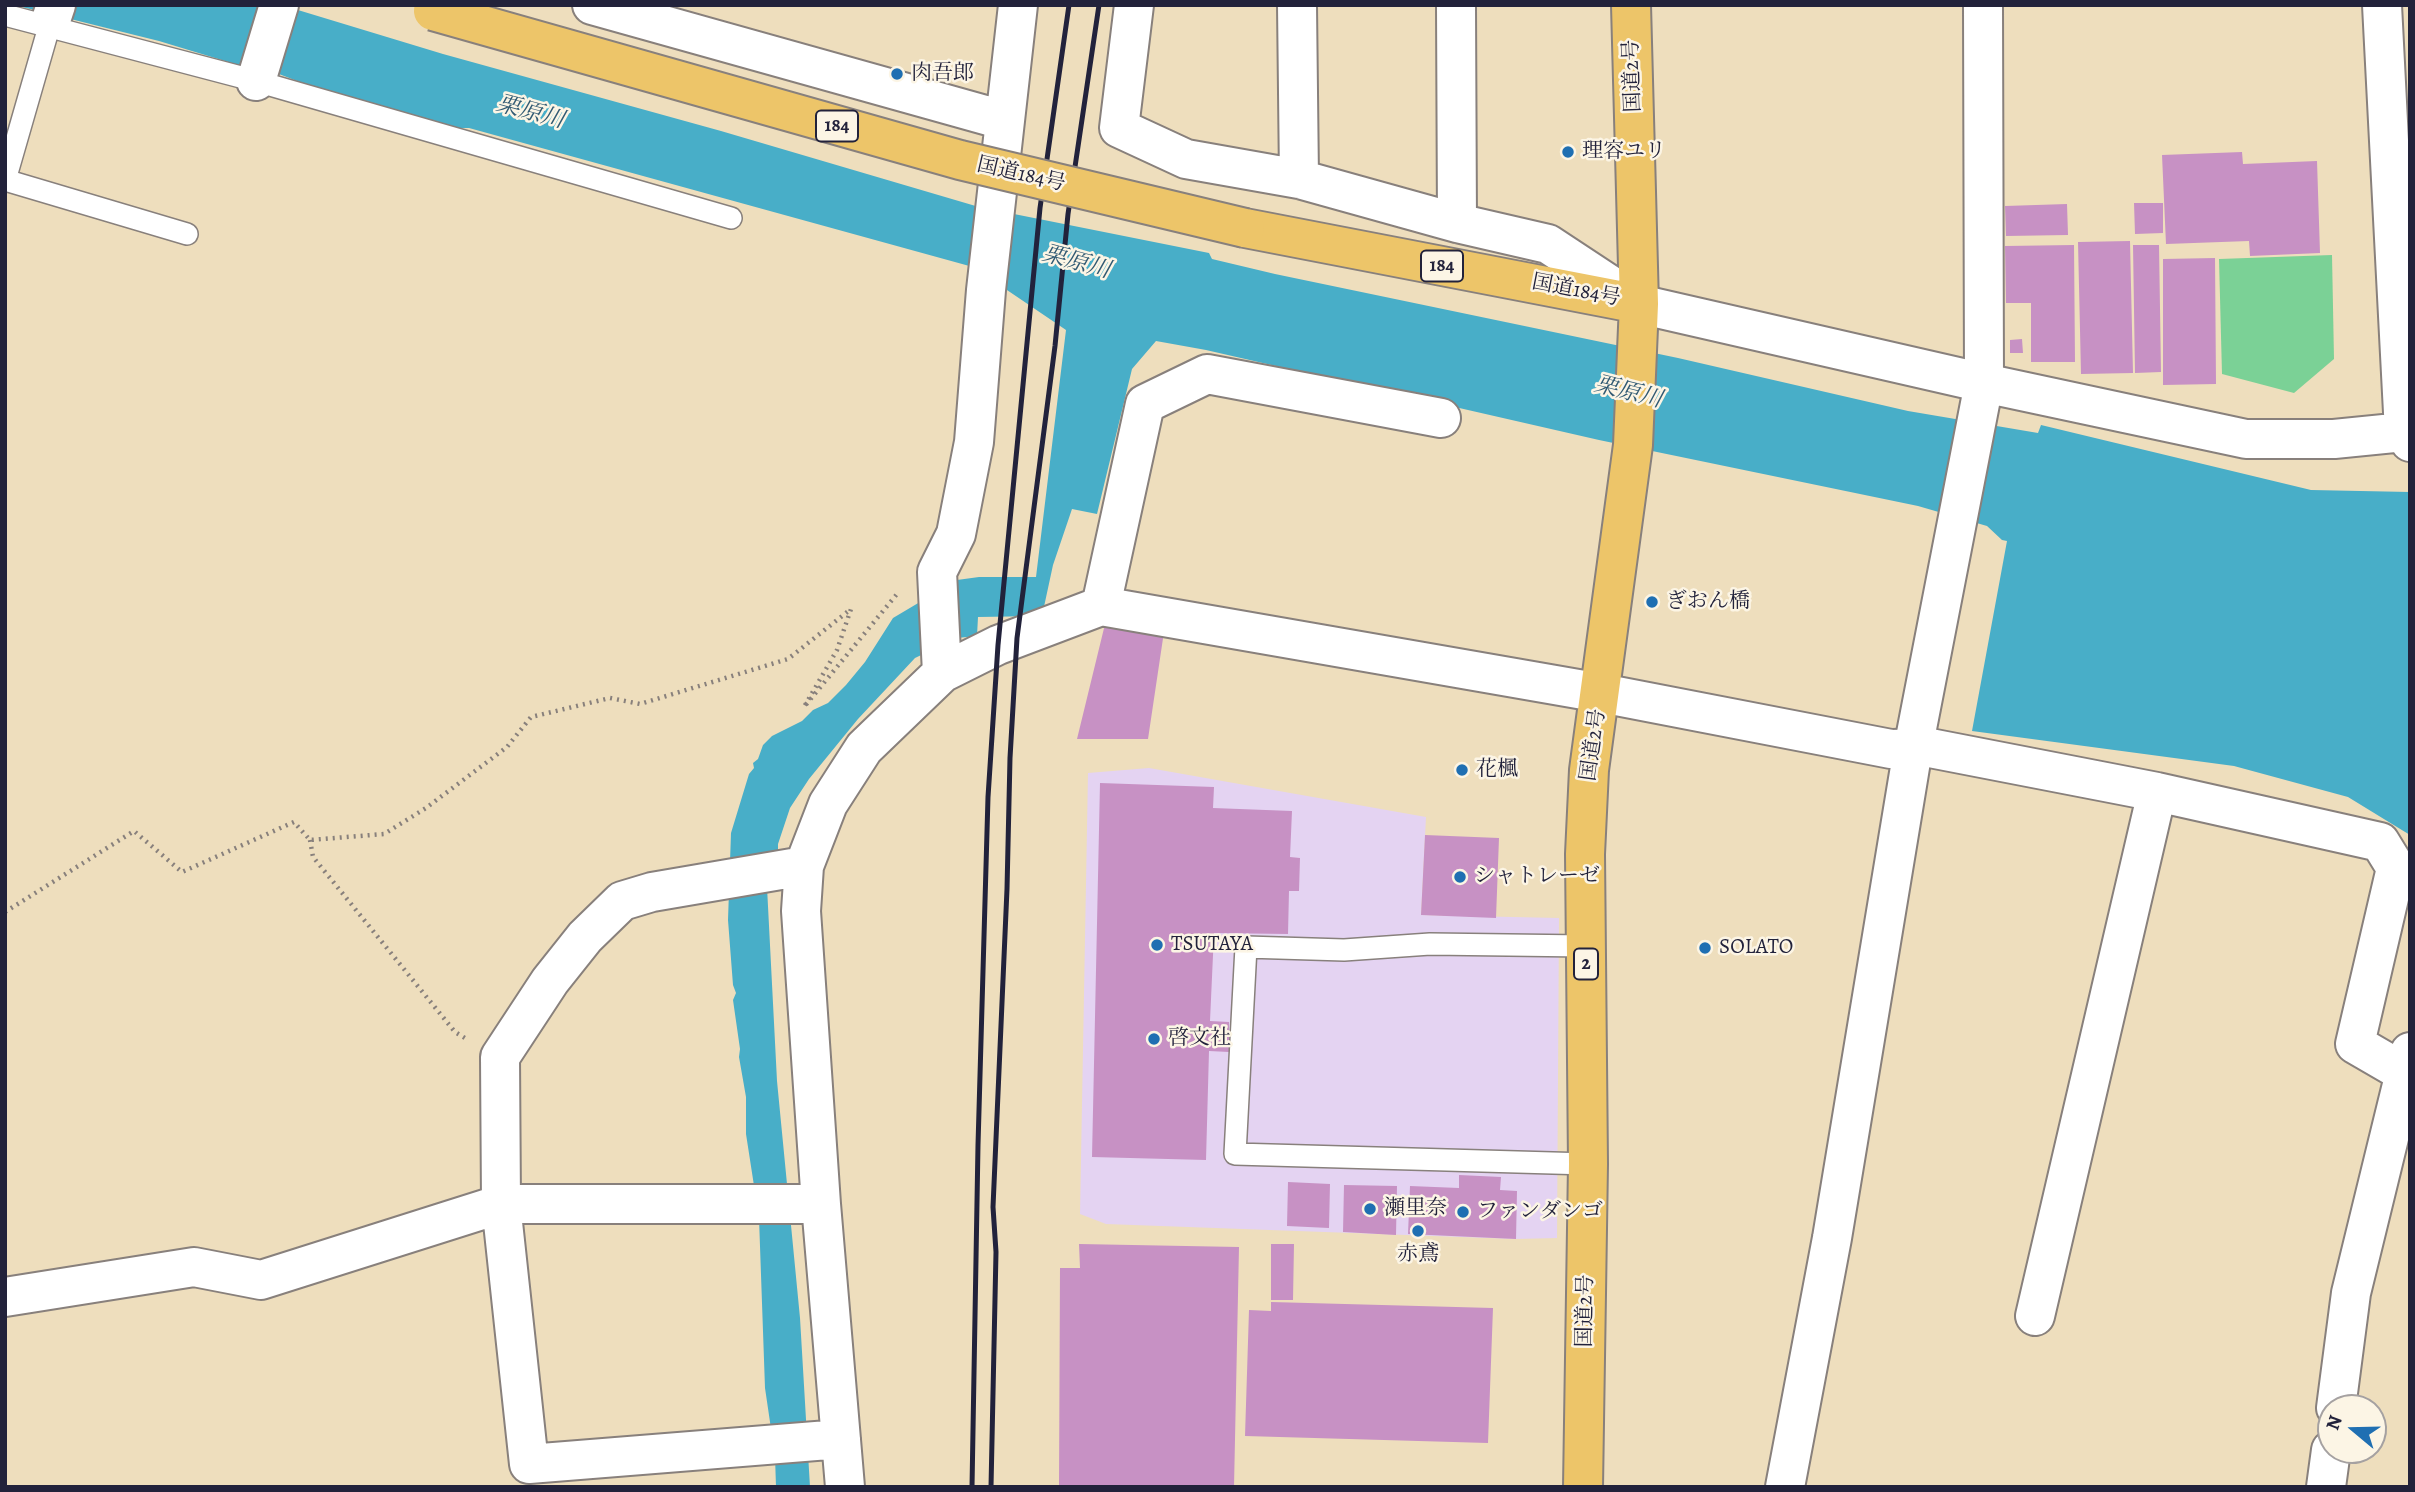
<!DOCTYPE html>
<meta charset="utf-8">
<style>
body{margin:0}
#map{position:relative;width:2415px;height:1492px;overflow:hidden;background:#eedebd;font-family:Alegreya,serif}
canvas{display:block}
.frame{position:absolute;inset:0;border:7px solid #22223b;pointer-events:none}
.north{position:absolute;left:2317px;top:1394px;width:70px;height:70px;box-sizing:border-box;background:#fcf5e5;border:2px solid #a5a1a1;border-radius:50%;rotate:289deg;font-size:19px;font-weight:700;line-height:28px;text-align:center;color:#22223b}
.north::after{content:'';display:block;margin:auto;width:24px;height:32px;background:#1f6fb2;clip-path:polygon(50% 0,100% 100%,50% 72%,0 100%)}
</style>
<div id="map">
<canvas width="2415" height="1492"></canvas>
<div class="frame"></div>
<div class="north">N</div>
</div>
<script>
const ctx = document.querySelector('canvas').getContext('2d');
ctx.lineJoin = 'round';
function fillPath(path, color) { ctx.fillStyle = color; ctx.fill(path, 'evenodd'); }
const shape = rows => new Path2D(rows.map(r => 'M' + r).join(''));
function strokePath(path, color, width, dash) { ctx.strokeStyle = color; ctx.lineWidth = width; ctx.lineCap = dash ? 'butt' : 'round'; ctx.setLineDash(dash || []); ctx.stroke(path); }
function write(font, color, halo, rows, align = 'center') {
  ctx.font = font + ' Alegreya,"Noto Serif JP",serif'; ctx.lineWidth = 5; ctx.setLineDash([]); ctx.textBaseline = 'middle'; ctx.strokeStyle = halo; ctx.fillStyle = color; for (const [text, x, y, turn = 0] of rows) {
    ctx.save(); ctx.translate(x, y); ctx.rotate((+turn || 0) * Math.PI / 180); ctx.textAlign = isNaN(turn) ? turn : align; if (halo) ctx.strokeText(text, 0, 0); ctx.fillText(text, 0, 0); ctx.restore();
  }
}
fillPath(shape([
 [1149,768,1426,817,1421,915,1559,918,1557,1238,1516,1239,1106,1224,1080,1214,1088,773]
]), '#e4d3f2');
fillPath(shape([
 [2332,255,2334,359,2294,393,2222,374,2219,259]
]), '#7bd196');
fillPath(shape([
 [14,5,288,7,443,54,721,131,979,207,1209,253,1212,259,1275,274,1678,358,1908,411,2038,433,2041,425,2311,490,2410,492,2410,835,2348,797,2234,766,1972,731,2007,541,2002,540,1987,526,1918,506,1599,440,1206,350,1156,341,1132,369,1097,514,1072,509,1053,565,1042,616,978,617,977,636,957,638,915,658,858,719,809,779,790,808,778,844,778,859,767,887,777,1081,800,1318,810,1487,776,1487,775,1456,765,1388,759,1218,746,1134,746,1097,739,1057,740,1049,733,1000,736,993,733,985,728,920,731,833,749,774,754,768,753,763,758,759,763,745,772,736,802,721,813,710,828,703,846,685,865,662,893,618,957,580,979,577,1036,577,1066,330,973,267,469,128,456,128,331,94,271,71,248,68,159,41]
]), '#48aec8');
fillPath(shape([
 [2242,152,2243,164,2317,161,2320,253,2250,256,2249,241,2166,244,2162,155],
 [2134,203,2163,203,2163,233,2135,234],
 [2067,204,2068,235,2006,236,2005,206],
 [2130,241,2133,373,2081,374,2078,242],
 [2074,245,2075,362,2031,362,2031,303,2006,303,2005,246],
 [2133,245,2159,245,2161,372,2135,373],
 [2215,258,2216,384,2163,385,2163,259],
 [2022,339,2023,353,2010,353,2010,340],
 [1106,620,1165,625,1148,739,1077,739],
 [1100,783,1214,787,1213,808,1292,811,1290,857,1300,858,1299,891,1289,891,1288,934,1214,933,1210,1021,1229,1022,1229,1052,1209,1051,1206,1160,1092,1157],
 [1425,835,1499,838,1496,918,1421,915],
 [1459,1175,1501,1177,1500,1190,1517,1191,1516,1239,1408,1234,1410,1186,1459,1188],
 [1288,1182,1330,1184,1329,1228,1287,1226],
 [1344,1185,1397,1186,1396,1235,1343,1232],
 [1079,1244,1239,1247,1234,1487,1059,1487,1060,1268,1080,1268],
 [1271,1244,1294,1244,1293,1300,1271,1300],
 [1271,1302,1493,1308,1488,1443,1245,1436,1249,1310,1271,1311]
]), '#c791c4');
const service = shape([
 [5,15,256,81,731,218],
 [5,180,187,234],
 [5,180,51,20],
 [1586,946,1430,944,1344,950,1246,947,1235,1154,1588,1164]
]);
const minor = shape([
 [592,5,1003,120],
 [1134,5,1119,128,1186,159,1299,179,1457,223,1548,244,1639,304],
 [1297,5,1299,179],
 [1456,5,1457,223],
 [1983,5,1984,383],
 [51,20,56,5],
 [256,81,279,5],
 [1101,606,1145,404,1207,374,1441,418],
 [942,673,998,645,1101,606,1601,693,1891,749,1930,748,2157,792,2380,842,2396,868,2355,1044,2405,1073],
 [804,866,652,892,622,901,585,937,550,981,500,1057,501,1204,529,1464,841,1439],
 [5,1297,194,1267,261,1280,501,1204,821,1204],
 [2035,1316,2157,792],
 [845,1487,821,1204,801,911,804,866,828,804,864,748,942,673,937,572,956,534,974,442,986,290,1018,5]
]);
const tertiary = shape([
 [2382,5,2404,432,2410,442],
 [1639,304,1984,383,2246,439,2334,439,2404,432],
 [2336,1408,2351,1293,2410,1052],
 [1785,1487,1832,1238,1913,749,1984,383],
 [2326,1487,2331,1450]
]);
const trunk = shape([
 [1245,228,1639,304],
 [1583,1487,1588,1164,1585,854,1589,770,1633,445,1639,304,1631,5]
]);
strokePath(service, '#88807c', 24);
strokePath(minor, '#88807c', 42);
strokePath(tertiary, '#88807c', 42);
strokePath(trunk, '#88807c', 42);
strokePath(shape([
 [310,840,313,857,455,1032,465,1038],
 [5,912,134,831,182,872,294,822,310,840,384,834,426,808,507,747,531,717,610,698,640,704,788,659,851,609,837,650,804,707,897,594]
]), '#88807c', 4.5, [2, 5]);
strokePath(service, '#fff', 21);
strokePath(minor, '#fff', 38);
strokePath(tertiary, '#fff', 38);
strokePath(trunk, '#edc569', 38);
strokePath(shape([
 [972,1487,978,1145,988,797,998,645,1040,208,1069,5],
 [991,1487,996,1252,993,1207,1007,889,1010,758,1017,638,1055,346,1068,214,1099,5]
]), '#22223b', 5);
const trunkBridge = shape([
 [433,11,960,160,1245,228]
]);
strokePath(trunkBridge, '#88807c', 42, []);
strokePath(trunkBridge, '#edc569', 38);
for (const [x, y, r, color] of [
 [897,74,7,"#1f6fb2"],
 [1568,152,7,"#1f6fb2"],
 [1652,602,7,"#1f6fb2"],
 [1462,770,7,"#1f6fb2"],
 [1460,877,7,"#1f6fb2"],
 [1157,945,7,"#1f6fb2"],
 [1705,948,7,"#1f6fb2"],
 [1154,1039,7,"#1f6fb2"],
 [1370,1209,7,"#1f6fb2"],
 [1463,1212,7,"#1f6fb2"],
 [1418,1231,7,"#1f6fb2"]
]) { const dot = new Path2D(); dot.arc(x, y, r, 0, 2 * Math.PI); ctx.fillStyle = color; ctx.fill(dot); strokePath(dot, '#fcf5e5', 2.5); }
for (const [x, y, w] of [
 [837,126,42],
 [1442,266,42],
 [1586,964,24]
]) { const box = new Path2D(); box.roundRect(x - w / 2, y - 15.5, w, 31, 5); ctx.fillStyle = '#fcf5e5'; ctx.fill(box); strokePath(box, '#22223b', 2); }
write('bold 19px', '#22223b', null, [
 ["184",837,126],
 ["184",1442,266],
 ["2",1586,964]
]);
write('21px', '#22223b', '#fcf5e5', [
 ["肉吾郎",911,74],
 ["理容ユリ",1582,152],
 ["ぎおん橋",1666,602],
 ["花楓",1476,770],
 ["シャトレーゼ",1474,877],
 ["TSUTAYA",1171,945],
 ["SOLATO",1719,948],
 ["啓文社",1168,1039],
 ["瀬里奈",1384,1209],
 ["ファンダンゴ",1477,1212],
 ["赤鳶",1418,1255,"center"]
], 'left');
write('21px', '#22223b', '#fcf5e5', [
 ["国道2号",1633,76,-92],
 ["国道184号",1021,175,13],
 ["国道184号",1576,291,11],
 ["国道2号",1594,745,-82],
 ["国道2号",1586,1311,-89]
]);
write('italic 23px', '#315a73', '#fcf5e5', [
 ["栗原川",530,113,15],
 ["栗原川",1076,263,15],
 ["栗原川",1628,393,14]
]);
</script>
